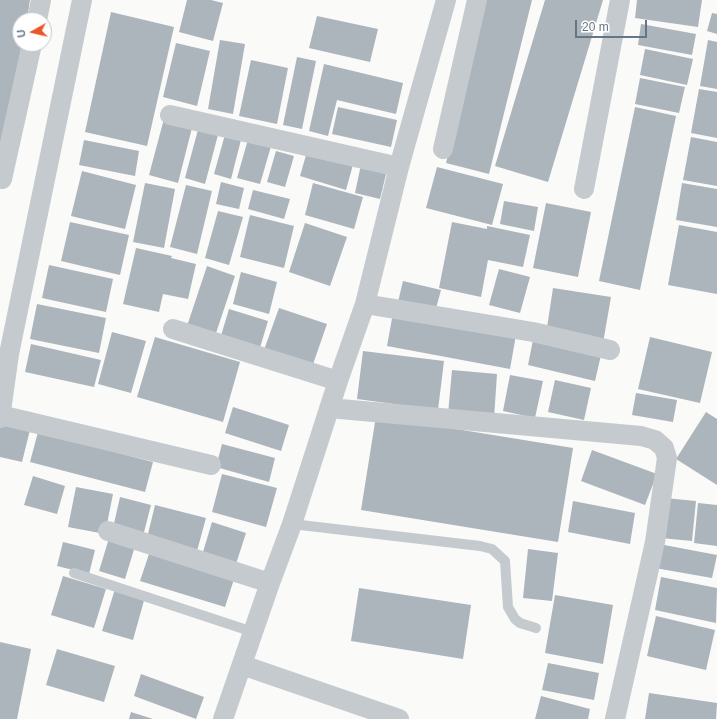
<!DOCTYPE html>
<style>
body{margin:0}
#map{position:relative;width:717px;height:719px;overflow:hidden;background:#fafaf8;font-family:Arial,sans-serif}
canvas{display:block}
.north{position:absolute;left:12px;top:12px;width:40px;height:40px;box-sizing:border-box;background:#fff;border:1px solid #c1c8ce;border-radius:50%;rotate:262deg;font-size:11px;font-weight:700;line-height:16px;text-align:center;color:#647684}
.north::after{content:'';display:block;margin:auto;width:14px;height:18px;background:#eb5527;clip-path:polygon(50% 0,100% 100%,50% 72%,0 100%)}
.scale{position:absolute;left:575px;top:20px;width:72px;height:18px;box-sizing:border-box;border:2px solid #647684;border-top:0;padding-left:5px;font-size:12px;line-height:14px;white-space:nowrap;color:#647684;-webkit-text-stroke:3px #fff;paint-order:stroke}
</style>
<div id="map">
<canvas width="717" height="719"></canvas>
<div class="north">U</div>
<div class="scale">20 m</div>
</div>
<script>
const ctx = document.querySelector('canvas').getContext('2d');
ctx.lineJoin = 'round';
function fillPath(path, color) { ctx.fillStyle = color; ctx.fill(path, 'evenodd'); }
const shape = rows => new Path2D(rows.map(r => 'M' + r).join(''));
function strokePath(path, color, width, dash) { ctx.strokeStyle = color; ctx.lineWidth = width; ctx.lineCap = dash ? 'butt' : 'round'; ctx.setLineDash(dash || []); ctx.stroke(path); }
fillPath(shape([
 [0,0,30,0,27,20,20,20,20,44,22,44,0,157],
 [187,0,211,0,223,3,213,41,179,32],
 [486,0,532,0,489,174,446,163],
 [545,0,603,0,548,182,495,166],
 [637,0,702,0,698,27,635,18],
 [111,12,174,27,147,146,85,132],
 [712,13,717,14,717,34,707,31],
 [317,16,378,29,370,62,309,48],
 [641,24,696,34,692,55,638,45],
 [220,40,245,44,233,114,208,109],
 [708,40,717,42,717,89,700,86],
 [176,43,210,51,197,106,163,97],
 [645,49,693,59,687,85,640,75],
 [297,57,316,61,302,129,283,125],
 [251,60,288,68,277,124,239,116],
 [324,64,403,83,396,114,337,100,328,136,309,131],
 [640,78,685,87,679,113,635,104],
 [699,89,717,92,717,138,691,133],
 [338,107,397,120,391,147,332,134],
 [635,107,676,116,640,290,599,281],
 [165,115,193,124,178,183,149,175],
 [199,126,219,131,205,184,185,178],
 [226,131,242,136,231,179,214,174],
 [249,136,272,143,260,184,237,178],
 [691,137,717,142,717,186,683,180],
 [84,140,139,151,135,176,79,165],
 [308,148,354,161,346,190,300,176],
 [276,151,294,156,285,187,267,182],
 [362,160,388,166,380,199,355,193],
 [437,167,503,184,492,225,426,208],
 [82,171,136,185,125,229,71,216],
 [221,182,244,188,239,209,216,204],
 [145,183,175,189,164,248,133,242],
 [313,183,363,197,354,229,305,215],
 [682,183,717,189,717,227,676,220],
 [186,185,212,191,197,254,170,247],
 [253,190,290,199,284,219,248,209],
 [504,201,538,207,534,231,500,224],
 [546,203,591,212,578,277,533,268],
 [218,211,243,217,229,265,205,258],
 [250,215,294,226,284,268,240,257],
 [70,222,129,235,120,275,61,261],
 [452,222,487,229,487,226,530,235,523,267,488,260,481,297,439,288],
 [305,223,347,237,330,286,289,272],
 [679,225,717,232,717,294,668,285],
 [136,248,172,256,171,258,196,264,188,299,163,294,159,312,123,304],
 [49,265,113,279,106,312,42,298],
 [207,266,235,276,215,336,187,326],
 [499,269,530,277,520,313,489,305],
 [241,272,277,282,269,314,233,304],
 [403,281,441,290,435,312,398,302],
 [553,288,611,297,603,343,546,334],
 [37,304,106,318,99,353,30,339],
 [279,308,327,324,312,367,264,350],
 [229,309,268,321,259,351,220,339],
 [393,313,516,335,510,369,387,346],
 [112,332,146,341,131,393,98,384],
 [155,337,240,362,223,422,137,397],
 [650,337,712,352,700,403,638,389],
 [533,340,601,355,595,381,528,365],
 [31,344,101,360,94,387,25,372],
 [363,351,444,361,438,410,357,399],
 [452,370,497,374,494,418,448,414],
 [510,375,543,381,535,418,503,411],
 [555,380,591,388,584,420,548,412],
 [636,393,677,400,673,422,632,415],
 [233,407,289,425,281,451,225,433],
 [706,412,717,419,717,485,676,459],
 [376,416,573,448,558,542,361,510],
 [1,423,30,430,22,462,0,457,0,428],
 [38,432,153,462,145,492,30,462],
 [222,444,275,458,269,482,216,467],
 [592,450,657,474,645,505,581,481],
 [222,474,277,488,266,527,212,512],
 [33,476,65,486,57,514,24,505],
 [76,487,113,494,105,534,68,527],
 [120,497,151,505,143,536,113,528],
 [665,498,696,501,692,541,661,538],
 [573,501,635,513,630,544,568,532],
 [698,503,717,505,717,546,694,543],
 [155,505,206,518,197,551,147,538],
 [212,522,246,533,236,564,203,552],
 [110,535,136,543,125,579,99,571],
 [63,542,95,550,89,574,57,566],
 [659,544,717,555,712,578,655,568],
 [151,548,236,573,225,607,140,581],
 [528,549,558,553,552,601,523,598],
 [63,576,106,589,94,628,51,615],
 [661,577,717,588,716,623,655,610],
 [359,588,471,605,463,659,351,641],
 [115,589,145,597,133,640,102,631],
 [555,595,613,605,603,664,545,653],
 [656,616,715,630,706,670,647,656],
 [0,642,31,649,17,719,0,719],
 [57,649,115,666,104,702,46,685],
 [548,663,599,673,594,700,542,690],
 [141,674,204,697,196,719,134,696],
 [649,693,717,703,716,719,645,719],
 [541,696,590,709,588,719,535,719],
 [131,712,153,719,129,719]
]), '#acb5bb');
strokePath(shape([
 [292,524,480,546,492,549,505,561,508,607,515,619,520,623,536,628],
 [74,573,253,632]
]), '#c5cace', 10);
strokePath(shape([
 [37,20,41,0],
 [170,115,399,167],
 [443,149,477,0],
 [2,179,32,44],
 [584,189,620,0],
 [365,304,533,332,610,350],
 [173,329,338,381],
 [329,408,641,436,655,440,664,448,667,458,655,542,615,719],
 [0,415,211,465],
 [0,418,9,354,82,0],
 [108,531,270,583],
 [242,665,399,719],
 [223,719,270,583,292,524,338,381,365,304,399,167,446,0]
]), '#c5cace', 20);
</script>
